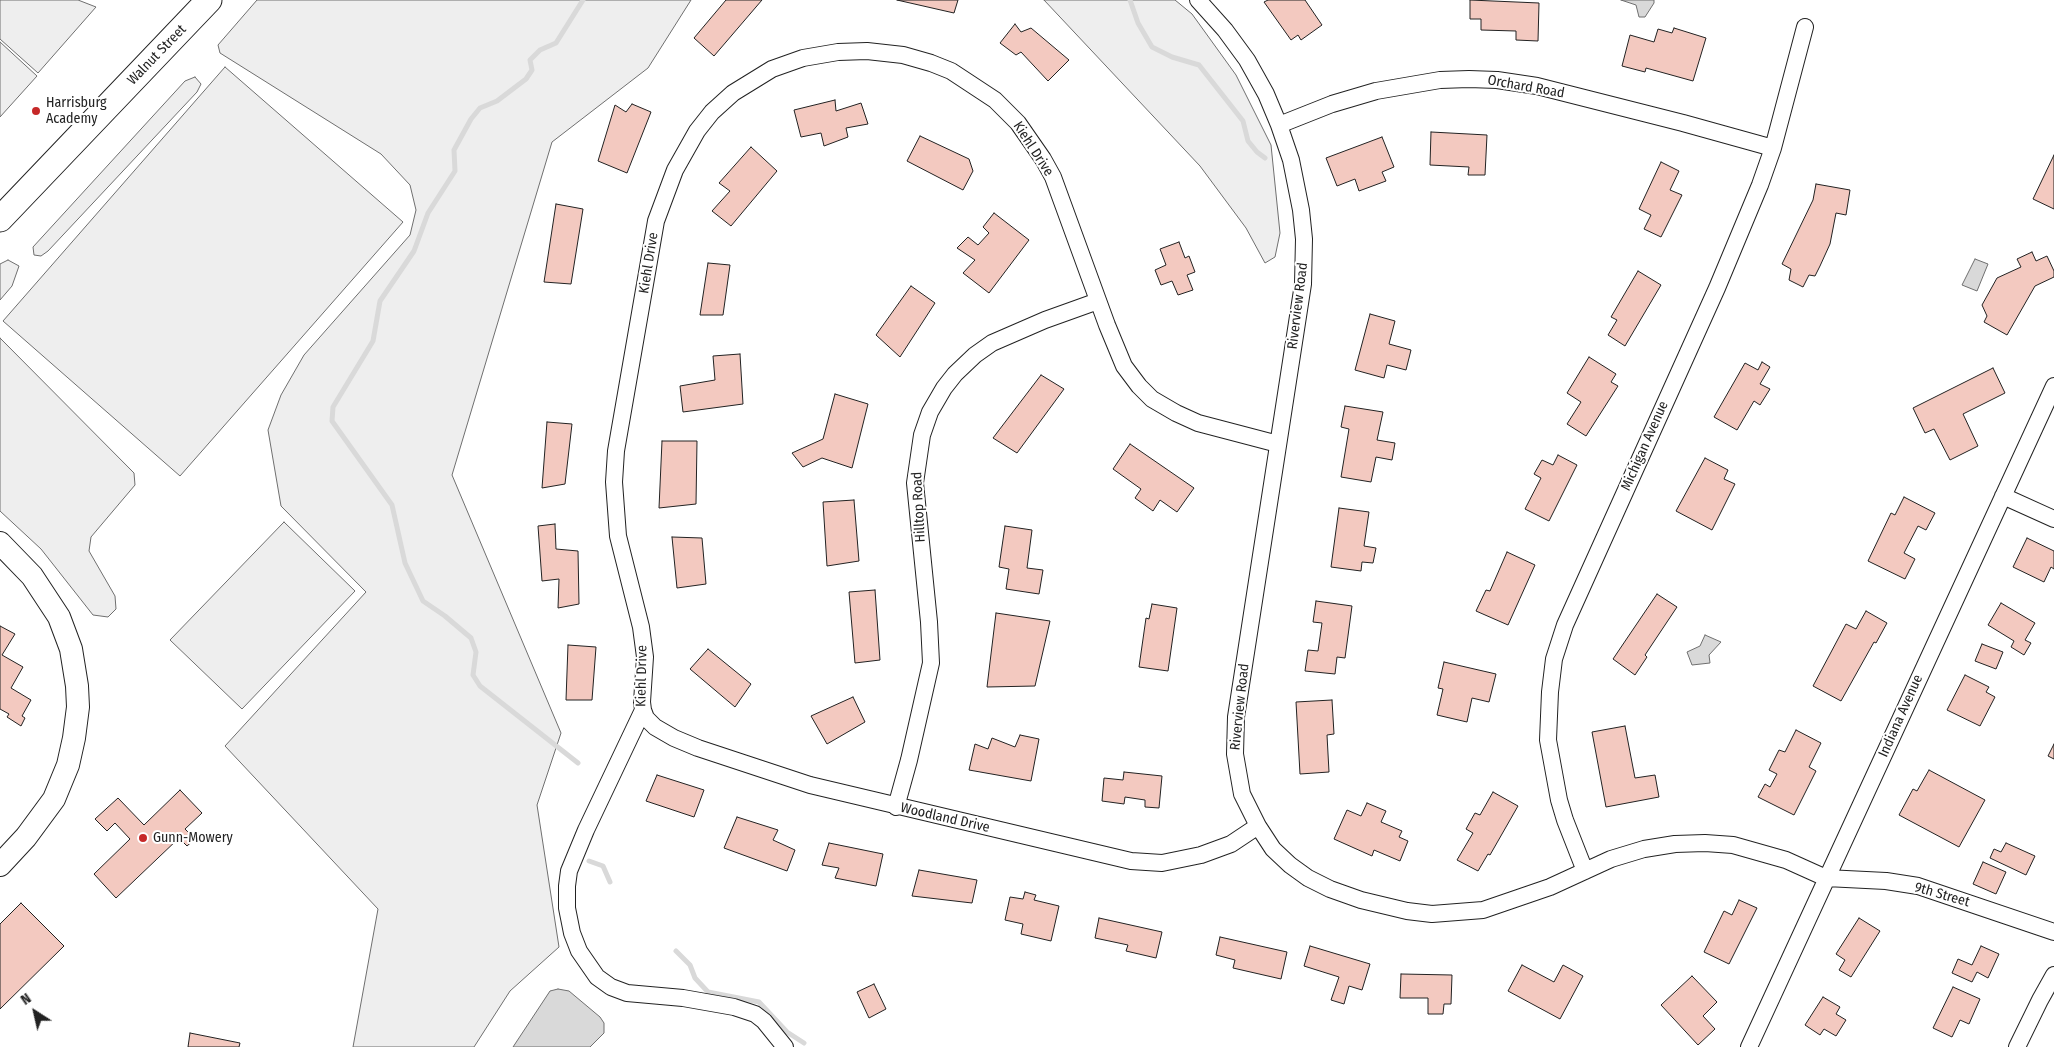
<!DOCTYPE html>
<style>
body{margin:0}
#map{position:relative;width:2054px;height:1047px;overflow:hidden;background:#fff;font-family:"Fira Sans Condensed",sans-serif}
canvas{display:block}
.north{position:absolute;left:10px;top:987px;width:50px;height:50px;-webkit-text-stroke:4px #fff;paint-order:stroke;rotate:325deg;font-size:14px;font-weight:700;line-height:20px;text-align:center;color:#222}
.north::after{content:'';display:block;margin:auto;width:18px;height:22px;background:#222;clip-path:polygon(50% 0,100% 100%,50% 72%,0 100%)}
</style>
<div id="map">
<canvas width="2054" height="1047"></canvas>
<div class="north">N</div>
</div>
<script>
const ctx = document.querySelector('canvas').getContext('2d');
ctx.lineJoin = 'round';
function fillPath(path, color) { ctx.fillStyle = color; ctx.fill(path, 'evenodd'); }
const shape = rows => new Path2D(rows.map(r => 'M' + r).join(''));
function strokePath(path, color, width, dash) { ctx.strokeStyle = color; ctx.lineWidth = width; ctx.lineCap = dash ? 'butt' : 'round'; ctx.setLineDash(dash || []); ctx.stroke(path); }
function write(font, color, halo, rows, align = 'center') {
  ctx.font = font + ' "Fira Sans Condensed",sans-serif'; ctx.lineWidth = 4; ctx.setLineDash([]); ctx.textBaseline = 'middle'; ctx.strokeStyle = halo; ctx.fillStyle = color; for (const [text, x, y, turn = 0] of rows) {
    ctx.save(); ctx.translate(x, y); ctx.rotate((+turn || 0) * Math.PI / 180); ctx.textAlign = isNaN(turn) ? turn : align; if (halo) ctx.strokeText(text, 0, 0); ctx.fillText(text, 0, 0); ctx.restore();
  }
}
const green = shape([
 [0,0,78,0,96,7,38,73,0,39,0,0],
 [257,0,691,0,648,68,552,142,452,475,561,733,537,805,559,947,510,991,474,1047,353,1047,378,909,225,746,366,592,281,506,268,430,281,395,304,355,410,235,416,210,410,185,381,154,220,53,218,45,257,0],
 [1044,0,1175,0,1192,14,1236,75,1271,145,1280,233,1275,257,1265,263,1246,228,1200,166,1044,0],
 [0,42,37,76,0,117,0,42],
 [225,67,403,222,180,476,3,321,225,67],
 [195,77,201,84,197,92,48,251,41,256,34,255,33,247,185,81,195,77],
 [8,260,19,266,12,286,0,300,0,264,8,260],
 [0,338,134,473,135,485,91,537,89,551,115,596,116,609,108,617,93,615,41,549,0,511,0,338],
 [284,522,355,591,242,709,170,640,284,522]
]);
fillPath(green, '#eee');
strokePath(green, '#6f6f6f', 1);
const water = shape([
 [1621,0,1654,0,1654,3,1645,17,1639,17,1636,5,1621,0],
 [1975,259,1988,264,1977,291,1962,285,1975,259],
 [1705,635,1721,642,1709,655,1710,663,1692,665,1687,652,1700,646,1705,635],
 [558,989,569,991,600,1017,604,1023,604,1033,590,1047,513,1047,550,991,558,989]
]);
fillPath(water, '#d9d9d9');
strokePath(water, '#6f6f6f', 1);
strokePath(shape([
 [1130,0,1138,23,1152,47,1172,57,1199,65,1243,121,1248,141,1257,152,1265,158],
 [578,763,480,686,473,675,476,652,471,638,445,616,423,601,405,563,392,505,332,421,333,407,373,341,380,301,414,251,428,213,455,171,454,150,471,119,480,108,497,101,526,79,532,70,530,60,540,50,556,43,583,0],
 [589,861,603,866,610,882],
 [676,951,690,965,695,978,708,992,759,1002,787,1032,804,1043]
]), '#d9d9d9', 5);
const building = shape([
 [726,0,762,0,714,56,694,38,726,0],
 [897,0,958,0,954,13,897,0],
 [1268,0,1305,0,1322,25,1301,40,1298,35,1291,40,1264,2,1268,0],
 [1470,0,1539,3,1538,41,1516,40,1516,31,1481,30,1481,19,1470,19,1470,0],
 [1015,24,1021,32,1031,28,1069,60,1048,81,1021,52,1016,55,1000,43,1015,24],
 [1674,28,1706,38,1693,81,1646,68,1645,72,1622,66,1630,35,1654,42,1658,29,1672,33,1674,28],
 [835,100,836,111,861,103,868,124,846,128,848,137,824,146,821,133,801,137,794,110,835,100],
 [632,104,651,112,627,173,598,161,615,105,626,112,632,104],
 [1431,132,1487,135,1485,175,1468,175,1469,167,1430,165,1431,132],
 [920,136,969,159,973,171,963,190,907,161,920,136],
 [1382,137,1394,167,1382,172,1386,181,1359,191,1355,179,1337,186,1326,158,1382,137],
 [751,147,777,171,731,226,712,211,730,191,719,183,751,147],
 [2054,155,2054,209,2033,199,2054,155],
 [1661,162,1679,171,1670,190,1682,195,1661,237,1644,229,1651,215,1639,209,1661,162],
 [1816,184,1850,190,1846,215,1836,213,1830,244,1820,266,1815,276,1809,275,1803,287,1789,280,1791,269,1782,264,1813,200,1816,184],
 [556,204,583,209,571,284,544,282,556,204],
 [994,213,1029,240,989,293,963,273,975,260,957,248,968,237,978,245,989,233,983,227,994,213],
 [1179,242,1185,258,1189,256,1195,272,1187,275,1193,290,1178,295,1172,281,1161,285,1155,270,1166,265,1160,249,1179,242],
 [2032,252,2036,261,2047,256,2054,271,2054,277,2035,286,2007,335,1984,322,1987,316,1982,305,1997,278,2021,267,2017,259,2032,252],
 [708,263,730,265,723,315,700,315,708,263],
 [1638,271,1661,285,1625,346,1608,335,1617,320,1611,317,1638,271],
 [911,286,935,303,900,357,876,335,911,286],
 [1370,314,1395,321,1389,344,1411,350,1406,370,1387,365,1384,378,1355,370,1370,314],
 [740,354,743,404,683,412,680,386,715,380,713,356,740,354],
 [1589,357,1616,374,1611,382,1618,386,1586,436,1567,424,1581,402,1567,393,1589,357],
 [1762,362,1770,367,1760,384,1770,389,1760,405,1754,401,1737,430,1714,417,1745,363,1758,370,1762,362],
 [1993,368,2005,393,1963,414,1978,446,1950,460,1934,429,1925,433,1913,408,1993,368],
 [1041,375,1064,389,1017,453,993,438,1041,375],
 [835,394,868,404,852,468,822,458,803,467,792,453,823,439,835,394],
 [1345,406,1383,412,1377,440,1395,443,1392,460,1376,457,1371,482,1341,477,1349,429,1341,427,1345,406],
 [547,422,572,424,565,484,542,488,547,422],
 [662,441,697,441,696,504,659,508,662,441],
 [1130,444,1194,488,1177,512,1160,500,1153,511,1135,498,1141,489,1113,469,1130,444],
 [1558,455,1577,465,1549,521,1525,509,1541,478,1534,474,1542,460,1553,465,1558,455],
 [1705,458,1728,470,1724,479,1735,484,1712,530,1676,511,1705,458],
 [1904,497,1935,513,1926,530,1918,526,1904,553,1915,559,1905,579,1868,561,1891,513,1895,515,1904,497],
 [854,500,859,561,827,566,823,502,854,500],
 [1339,508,1369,512,1364,546,1376,548,1373,563,1362,562,1361,571,1331,567,1339,508],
 [555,524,556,549,578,551,579,604,558,608,559,579,542,581,538,526,555,524],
 [1005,526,1032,530,1027,568,1043,570,1039,594,1006,589,1009,569,999,567,1005,526],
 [672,537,702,538,706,584,677,588,672,537],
 [2027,538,2054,551,2054,569,2051,567,2044,582,2013,567,2027,538],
 [1507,552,1535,565,1508,625,1476,611,1486,590,1490,591,1507,552],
 [875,590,880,660,855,663,849,592,875,590],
 [1657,594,1677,607,1645,655,1647,657,1635,675,1613,659,1657,594],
 [1316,601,1352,606,1345,658,1337,657,1335,674,1305,671,1308,650,1318,651,1322,623,1313,622,1316,601],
 [2001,603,2035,623,2025,640,2031,643,2024,655,2011,647,2014,641,1988,625,2001,603],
 [1152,604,1177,608,1168,671,1139,667,1146,618,1149,619,1152,604],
 [1866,611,1887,623,1876,643,1874,642,1841,701,1813,686,1846,624,1856,629,1866,611],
 [996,613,1050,621,1035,686,987,687,996,613],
 [0,626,15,634,2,655,23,667,11,688,31,700,22,716,25,718,21,726,7,717,9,714,0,709,0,626],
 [1982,644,2003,652,1996,669,1975,661,1982,644],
 [568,645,596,647,592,700,566,700,568,645],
 [708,649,751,684,735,707,690,669,708,649],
 [1444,662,1496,674,1489,702,1472,698,1467,722,1437,715,1443,689,1438,688,1444,662],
 [1965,675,1989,687,1986,692,1995,697,1980,726,1947,710,1965,675],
 [853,697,865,722,827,744,811,716,853,697],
 [1332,700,1334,734,1327,735,1329,772,1300,774,1296,702,1332,700],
 [1625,726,1635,778,1655,775,1659,797,1606,807,1592,732,1625,726],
 [1796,730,1821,743,1809,767,1816,771,1794,815,1758,797,1765,784,1770,787,1777,774,1769,770,1779,750,1785,752,1796,730],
 [1020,735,1039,739,1031,781,969,770,975,744,988,749,992,738,1015,747,1020,735],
 [2054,744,2054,759,2048,756,2054,744],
 [1929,770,1985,800,1959,847,1899,815,1913,789,1917,791,1929,770],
 [1124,772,1162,776,1159,808,1145,807,1145,800,1125,797,1124,804,1102,801,1104,778,1123,780,1124,772],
 [657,775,704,790,694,817,646,801,657,775],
 [180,790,202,813,185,829,195,839,187,846,179,838,116,898,94,874,130,839,115,823,107,831,95,819,118,798,144,825,180,790],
 [1493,792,1518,806,1490,855,1488,854,1478,871,1457,860,1473,833,1466,829,1475,813,1480,815,1493,792],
 [1367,803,1386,811,1381,822,1402,831,1399,837,1408,841,1400,861,1374,850,1372,856,1334,839,1347,810,1361,816,1367,803],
 [737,817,778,830,773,840,795,850,787,871,724,848,737,817],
 [829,843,883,854,876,886,835,878,839,868,822,865,829,843],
 [2006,843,2035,856,2026,875,1990,858,1994,849,2001,852,2006,843],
 [1983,862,2006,872,1996,894,1973,884,1983,862],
 [919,870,977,880,972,903,912,896,919,870],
 [1025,892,1036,895,1034,900,1059,906,1051,941,1021,934,1023,924,1005,920,1010,897,1023,899,1025,892],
 [1739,900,1757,908,1729,964,1704,952,1724,911,1732,915,1739,900],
 [21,903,64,946,0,1009,0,924,21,903],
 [1099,918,1162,932,1156,958,1126,951,1128,945,1095,938,1099,918],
 [1859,918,1880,931,1851,977,1839,970,1845,960,1836,954,1859,918],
 [1220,937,1287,952,1281,979,1233,968,1235,960,1216,955,1220,937],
 [1310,946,1370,964,1362,990,1349,986,1344,1004,1331,1000,1339,977,1304,966,1310,946],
 [1981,946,1999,954,1988,978,1977,972,1972,982,1952,973,1958,959,1972,965,1981,946],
 [1522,965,1554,982,1563,965,1583,976,1560,1019,1508,991,1522,965],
 [1401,974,1452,975,1451,1004,1444,1004,1443,1014,1428,1014,1428,998,1400,998,1401,974],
 [1692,976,1717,1002,1703,1016,1715,1029,1698,1045,1661,1005,1692,976],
 [874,984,886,1009,869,1018,857,992,874,984],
 [1953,987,1980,999,1969,1024,1960,1020,1952,1037,1933,1028,1953,987],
 [1823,997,1840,1007,1836,1014,1846,1020,1836,1036,1824,1029,1820,1035,1805,1025,1823,997],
 [190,1033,240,1043,239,1047,188,1047,190,1033]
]);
fillPath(building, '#f3c9c0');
strokePath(building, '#222', 1);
const minor = shape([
 [1198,0,1225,30,1247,60,1266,94,1279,125,1291,160,1301,210,1304,239,1303,284,1236,717,1235,754,1242,794,1258,826,1273,849,1290,865,1308,878,1330,889,1361,900,1407,911,1432,914,1483,910,1550,887,1611,859,1644,849,1675,844,1705,843,1733,845,1786,860,1826,878,1886,881,1918,886,2054,932],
 [1279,125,1332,104,1376,91,1440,80,1469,79,1497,80,1537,86,1683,123,1773,148],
 [2003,496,2054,519],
 [643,710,646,718,655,727,674,738,698,748,810,785,1131,861,1162,863,1201,855,1231,844,1258,826],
 [896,807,909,760,931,663,929,622,915,483,922,435,930,412,944,388,955,374,975,355,992,343,1045,320,1098,301],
 [1585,871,1565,820,1559,800,1548,740,1550,692,1554,659,1565,625,1717,288,1760,185,1773,148,1805,27],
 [785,1047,764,1021,755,1014,734,1007,683,998,627,993,611,987,597,977,579,951,572,933,567,908,567,886,569,871,586,830,643,710,642,702,645,657,641,627,618,536,614,482,616,451,656,221,675,170,697,131,712,112,733,93,772,69,803,58,838,52,867,51,903,55,931,63,951,71,995,100,1018,123,1043,159,1053,177,1107,325,1124,366,1139,386,1152,399,1176,413,1198,423,1278,444],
 [1749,1047,2054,386],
 [2017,1047,2040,1000,2054,975]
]);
const secondary = shape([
 [0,543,32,576,59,617,71,649,77,686,78,707,74,738,68,765,54,799,26,837,0,865]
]);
const primary = shape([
 [0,219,209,0]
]);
strokePath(minor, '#222', 18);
strokePath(secondary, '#222', 24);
strokePath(primary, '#222', 27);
strokePath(minor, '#fff', 16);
strokePath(secondary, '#fff', 22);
strokePath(primary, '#fff', 25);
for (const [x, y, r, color] of [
 [36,111,5,"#c62828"],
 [143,838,5,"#c62828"]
]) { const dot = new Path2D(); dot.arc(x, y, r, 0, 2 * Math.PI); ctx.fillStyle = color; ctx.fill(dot); strokePath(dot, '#fff', 2); }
write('14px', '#222', '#fff', [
 ["Walnut Street",157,55,-46],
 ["Orchard Road",1526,87,10],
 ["Kiehl Drive",1033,149,57],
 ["Kiehl Drive",649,263,-81],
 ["Riverview Road",1298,306,-83],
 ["Michigan Avenue",1645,446,-66],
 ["Hilltop Road",919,507,-93],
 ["Kiehl Drive",642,676,-89],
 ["Riverview Road",1240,707,-84],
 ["Indiana Avenue",1901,716,-66],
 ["Woodland Drive",945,818,13],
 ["9th Street",1942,895,16]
]);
write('14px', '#222', '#fff', [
 ["Harrisburg",46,103],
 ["Academy",46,119],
 ["Gunn-Mowery",153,838]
], 'left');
</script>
